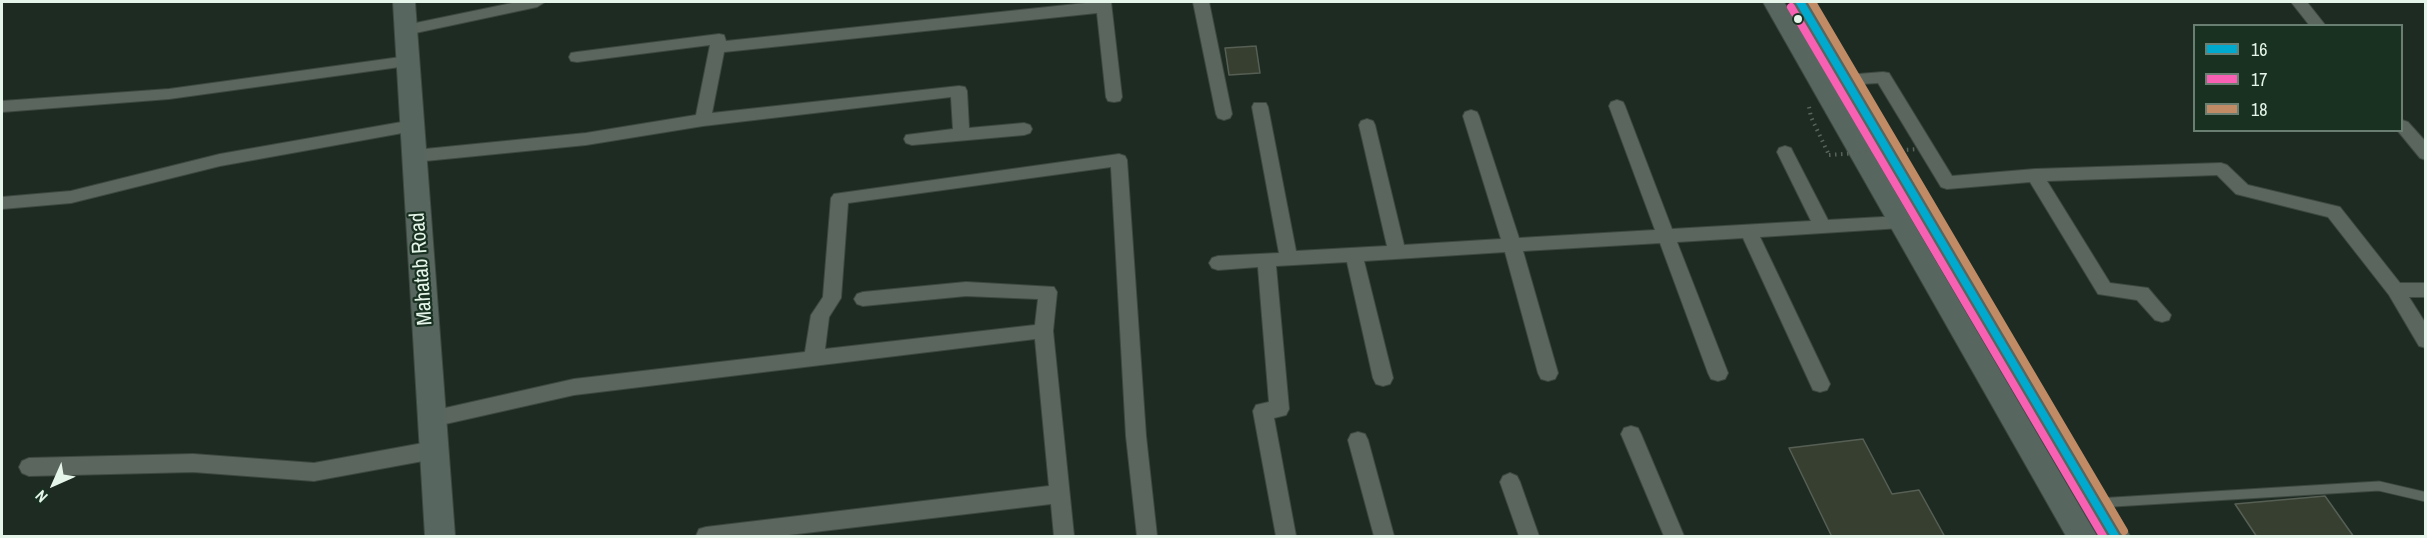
<!DOCTYPE html>
<style>
body{margin:0}
#map{position:relative;width:2427px;height:538px;overflow:hidden;background:#1e2b22;font-family:"Archivo Narrow",sans-serif}
canvas{display:block}
.frame{position:absolute;inset:0;border:3px solid #e6f5ea;pointer-events:none}
.legend{position:absolute;left:2193px;top:24px;width:210px;height:108px;box-sizing:border-box;background:#183121;border:2px solid #6a7f71;margin:0;padding:8px 10px;list-style:none;font-size:18px;color:#e6f5ea}
.legend li{display:flex;align-items:center;gap:12px;height:30px}
.legend b{width:30px;border:2px solid #6a7f71}
.north{position:absolute;left:24px;top:454px;width:60px;height:60px;-webkit-text-stroke:4px #183121;paint-order:stroke;rotate:225deg;font-size:16px;font-weight:700;line-height:24px;text-align:center;color:#e6f5ea}
.north::after{content:'';display:block;margin:auto;width:21px;height:27px;background:#e6f5ea;clip-path:polygon(50% 0,100% 100%,50% 72%,0 100%)}
</style>
<div id="map">
<canvas width="2427" height="538"></canvas>
<div class="frame"></div>
<ul class="legend">
<li><b style="height:8px;background:#00a9ce"></b>16</li>
<li><b style="height:8px;background:#f860b3"></b>17</li>
<li><b style="height:8px;background:#c18c65"></b>18</li>
</ul>
<div class="north">N</div>
</div>
<script>
const ctx = document.querySelector('canvas').getContext('2d');
ctx.lineJoin = 'round';
function fillPath(path, color) { ctx.fillStyle = color; ctx.fill(path, 'evenodd'); }
const shape = rows => new Path2D(rows.map(r => 'M' + r).join(''));
function strokePath(path, color, width, dash) { ctx.strokeStyle = color; ctx.lineWidth = width; ctx.lineCap = dash ? 'butt' : 'round'; ctx.setLineDash(dash || []); ctx.stroke(path); }
function write(font, color, halo, rows, align = 'center') {
  ctx.font = font + ' "Archivo Narrow",sans-serif'; ctx.lineWidth = 4.5; ctx.setLineDash([]); ctx.textBaseline = 'middle'; ctx.strokeStyle = halo; ctx.fillStyle = color; for (const [text, x, y, turn = 0] of rows) {
    ctx.save(); ctx.translate(x, y); ctx.rotate((+turn || 0) * Math.PI / 180); ctx.textAlign = isNaN(turn) ? turn : align; if (halo) ctx.strokeText(text, 0, 0); ctx.fillText(text, 0, 0); ctx.restore();
  }
}
const building = shape([
 [1256,46,1260,73,1229,75,1225,48,1256,46],
 [1863,439,1892,494,1919,490,1945,537,1832,537,1789,448,1863,439],
 [2325,496,2354,537,2257,537,2235,504,2325,496]
]);
fillPath(building, '#374030');
strokePath(building, '#575f55', 1.5);
const service = shape([
 [2097,503,2379,486,2426,497]
]);
const minor = shape([
 [517,2,545,2,537,7,406,35,398,30,406,25,517,2],
 [1095,2,1111,2,1122,97,1120,101,1114,102,1108,101,1106,97,1097,13,724,52,712,113,959,86,965,87,967,91,969,128,1024,123,1030,125,1032,129,1030,133,1024,135,912,145,906,143,904,139,906,135,953,129,951,97,703,126,586,145,415,162,409,160,407,156,409,152,415,150,586,133,696,115,710,45,577,62,571,61,569,57,571,53,577,52,719,34,724,35,726,41,1095,2],
 [1193,2,1209,2,1232,114,1230,118,1224,120,1218,118,1216,114,1193,2],
 [1792,2,1809,2,1801,7,1795,5,1792,2],
 [2291,2,2307,2,2326,26,2310,26,2291,2],
 [408,56,414,57,416,61,414,65,169,99,2,112,2,101,169,89,408,56],
 [1883,72,1889,73,1952,176,2035,169,2221,163,2227,165,2248,185,2340,207,2400,283,2426,283,2426,297,2409,297,2426,324,2426,348,2419,346,2389,295,2328,217,2236,194,2217,175,2047,181,2110,283,2148,288,2171,315,2169,320,2162,322,2155,320,2137,300,2098,294,2030,182,1947,189,1941,187,1878,83,1846,85,1840,84,1838,80,1840,76,1846,75,1883,72],
 [1617,100,1623,102,1625,106,1672,229,1811,221,1777,152,1779,148,1785,146,1791,148,1793,152,1828,220,1901,216,1907,217,1910,222,1907,227,1901,228,1760,237,1830,384,1827,390,1820,392,1813,390,1743,238,1677,242,1728,373,1725,379,1718,381,1711,379,1708,373,1660,243,1523,251,1558,373,1555,379,1548,381,1541,379,1538,373,1505,252,1364,261,1393,378,1390,384,1383,386,1376,384,1373,378,1347,262,1276,266,1289,409,1286,415,1274,418,1296,536,1276,536,1253,411,1256,405,1269,402,1258,267,1218,270,1212,268,1209,263,1212,258,1218,256,1279,253,1252,107,1254,103,1266,103,1268,107,1296,251,1387,246,1359,125,1361,121,1367,119,1373,121,1375,125,1404,245,1501,239,1463,116,1465,112,1471,110,1477,112,1479,116,1519,238,1655,230,1609,106,1611,102,1617,100],
 [413,120,419,122,421,126,419,130,220,166,71,203,2,209,2,197,71,191,220,154,413,120],
 [2402,120,2408,122,2426,142,2426,160,2420,158,2397,130,2402,130,2402,120],
 [1119,154,1125,156,1127,160,1146,436,1157,536,1137,536,1126,436,1111,167,848,203,841,298,829,317,825,349,1035,325,1038,299,966,296,863,306,857,304,854,299,857,294,863,292,966,282,1054,287,1057,292,1053,331,1074,536,1054,536,1051,504,780,536,696,536,699,529,706,527,1049,486,1035,339,574,395,432,427,425,425,422,419,425,413,432,411,574,379,805,352,811,315,823,297,831,198,834,194,1119,154],
 [1631,426,1638,428,1641,434,1684,536,1664,536,1621,434,1624,428,1631,426],
 [1358,432,1365,434,1368,440,1394,536,1374,536,1348,440,1351,434,1358,432],
 [434,441,441,444,444,450,441,456,434,459,314,481,193,472,29,476,22,473,19,467,22,461,29,458,193,454,314,463,434,441],
 [1510,473,1517,476,1520,482,1539,536,1519,536,1500,482,1503,476,1510,473]
]);
const secondary = shape([
 [393,2,415,2,455,536,425,536,393,2],
 [1763,2,1784,2,2097,536,2066,536,1763,2],
 [1790,2,1811,2,2130,536,2099,536,1790,2]
]);
strokePath(service, '#3c4840', 11);
strokePath(minor, '#3c4840', 2);
strokePath(secondary, '#3c4840', 2);
strokePath(shape([
 [1809,107,1811,117,1829,155]
]), '#5a645e', 4, [1.5, 4.5]);
strokePath(service, '#5b665e', 9);
fillPath(minor, '#5b665e');
fillPath(secondary, '#57665f');
strokePath(shape([
 [1829,155,1919,149]
]), '#5a645e', 4, [1.5, 4.5]);
strokePath(shape([
 [1800,2,2115,536]
]), '#00a9ce', 8);
strokePath(shape([
 [1791,7,2103,536]
]), '#f860b3', 8);
strokePath(shape([
 [1812,2,2124,531]
]), '#c18c65', 8);
for (const [x, y, r, color] of [
 [1798,19,5,"#e6f5ea"]
]) { const dot = new Path2D(); dot.arc(x, y, r, 0, 2 * Math.PI); ctx.fillStyle = color; ctx.fill(dot); strokePath(dot, '#183121', 2); }
write('21px', '#e6f5ea', '#183121', [
 ["Mahatab Road",422,269,-94]
]);
</script>
